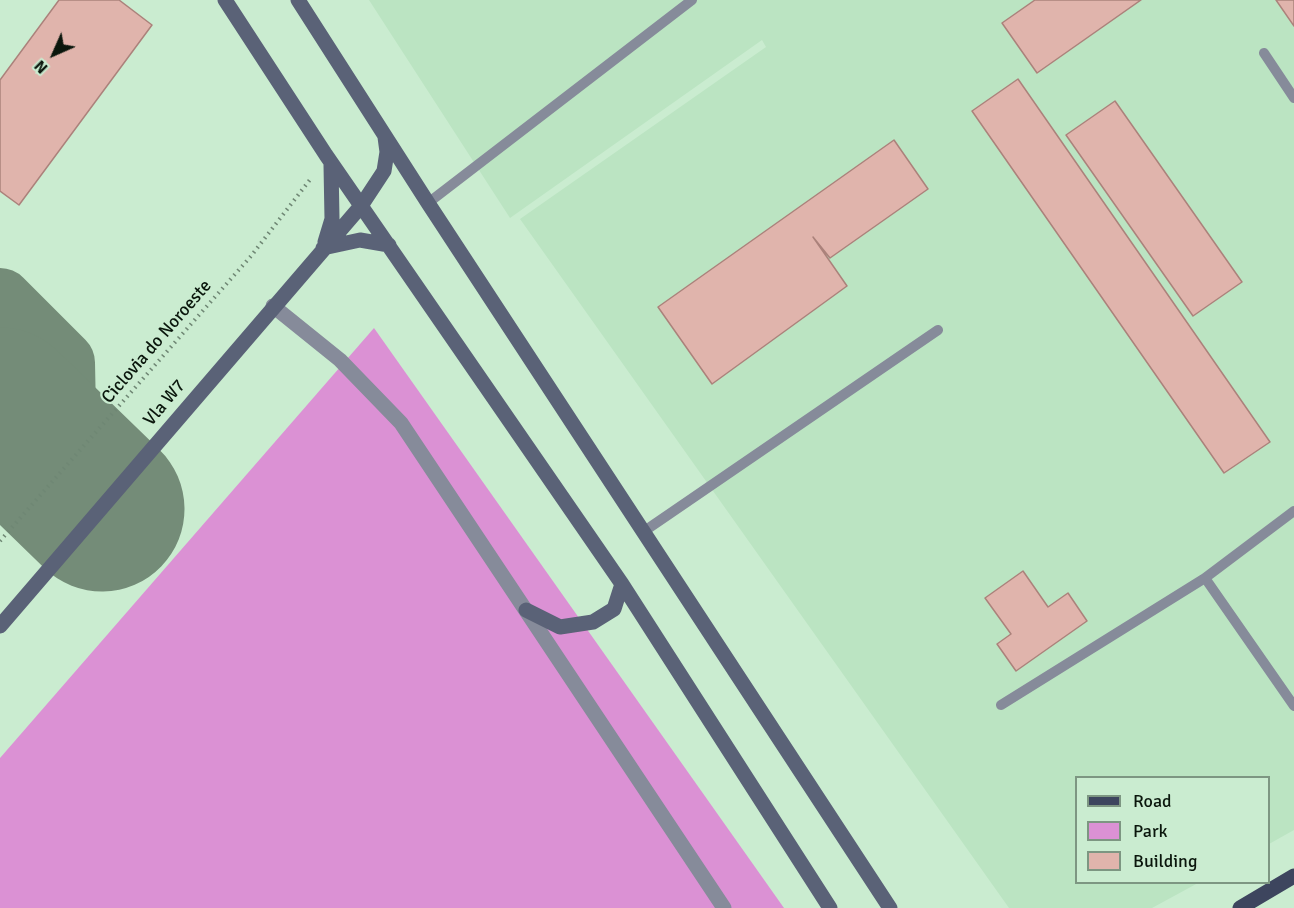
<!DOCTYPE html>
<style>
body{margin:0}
#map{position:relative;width:1294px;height:908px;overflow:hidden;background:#caecd0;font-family:Signika,sans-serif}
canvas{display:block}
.legend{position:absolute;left:1075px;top:776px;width:195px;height:108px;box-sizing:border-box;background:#caecd0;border:2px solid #7d9682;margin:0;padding:8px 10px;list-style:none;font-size:18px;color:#0a160c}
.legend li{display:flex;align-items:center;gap:12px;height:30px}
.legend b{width:30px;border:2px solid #7d9682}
.north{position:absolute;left:24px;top:24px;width:60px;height:60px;-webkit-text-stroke:4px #caecd0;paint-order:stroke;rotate:225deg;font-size:16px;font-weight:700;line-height:24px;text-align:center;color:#0a160c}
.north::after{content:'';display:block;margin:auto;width:21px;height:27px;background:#0a160c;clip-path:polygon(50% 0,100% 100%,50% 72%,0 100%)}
</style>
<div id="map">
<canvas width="1294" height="908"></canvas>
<ul class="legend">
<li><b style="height:8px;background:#3d455e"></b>Road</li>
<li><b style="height:16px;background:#db91d4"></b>Park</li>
<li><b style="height:16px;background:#e0b4ac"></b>Building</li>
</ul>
<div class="north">N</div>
</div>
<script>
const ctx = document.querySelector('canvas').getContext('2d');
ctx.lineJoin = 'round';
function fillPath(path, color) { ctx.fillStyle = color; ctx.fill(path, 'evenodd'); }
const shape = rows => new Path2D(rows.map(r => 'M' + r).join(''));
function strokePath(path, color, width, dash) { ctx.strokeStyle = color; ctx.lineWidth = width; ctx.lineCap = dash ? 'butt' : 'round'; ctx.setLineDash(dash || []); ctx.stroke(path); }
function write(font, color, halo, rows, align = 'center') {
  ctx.font = font + ' Signika,sans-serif'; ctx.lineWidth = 4.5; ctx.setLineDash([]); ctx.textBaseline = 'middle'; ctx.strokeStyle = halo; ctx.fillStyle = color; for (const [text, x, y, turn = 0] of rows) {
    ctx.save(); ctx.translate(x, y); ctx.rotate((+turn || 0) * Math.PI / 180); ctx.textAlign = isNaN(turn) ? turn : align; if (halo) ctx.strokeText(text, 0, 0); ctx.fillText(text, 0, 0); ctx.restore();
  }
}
fillPath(shape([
 [369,0,1294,0,1294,830,1269,844,1268,778,1076,778,1076,882,1198,883,1152,908,1009,908,520,219,766,47,762,40,510,218]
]), '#bbe4c2');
fillPath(shape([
 [374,328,784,908,0,908,0,758]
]), '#db91d4');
strokePath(shape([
 [0,301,62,363,63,413,40,449]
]), '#748c78', 66);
strokePath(shape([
 [0,410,102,509]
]), '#748c78', 165);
const building = shape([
 [59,0,119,0,152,25,19,205,0,191,0,80,59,0],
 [1035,0,1141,0,1037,73,1002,23,1035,0],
 [1276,0,1294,0,1294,26,1276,0],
 [1018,79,1270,442,1224,473,972,111,1018,79],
 [1115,101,1242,282,1193,316,1066,135,1115,101],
 [894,140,928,189,830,258,813,237,847,286,712,384,658,307,894,140],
 [1023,571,1048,607,1068,593,1087,621,1016,671,997,644,1011,634,985,598,1023,571]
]);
fillPath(building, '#e0b4ac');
strokePath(building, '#ab827b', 1.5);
strokePath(shape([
 [0,541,251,256,312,177]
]), '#6f8774', 4, [1.5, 4.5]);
strokePath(shape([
 [1264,53,1294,98],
 [428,203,692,0],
 [643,532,938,330],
 [1205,578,1294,706],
 [1001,705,1205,578,1294,511]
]), '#868b9a', 10);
strokePath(shape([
 [273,306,340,360,401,423,724,908]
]), '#868b9a', 15);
strokePath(shape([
 [225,0,326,155,622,584,830,908],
 [298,0,428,203,890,908],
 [325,242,332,219,331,165],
 [323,248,360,240,389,245],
 [526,610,560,627,593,622,614,609,622,584],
 [0,626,361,206,384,171,387,152,385,137]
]), '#5a6277', 15);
strokePath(shape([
 [1240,908,1294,876]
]), '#3d455e', 15);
write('18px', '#0a160c', '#caecd0', [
 ["Ciclovia do Noroeste",157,342,-49],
 ["Vla W7",165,403,-50]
]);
</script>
